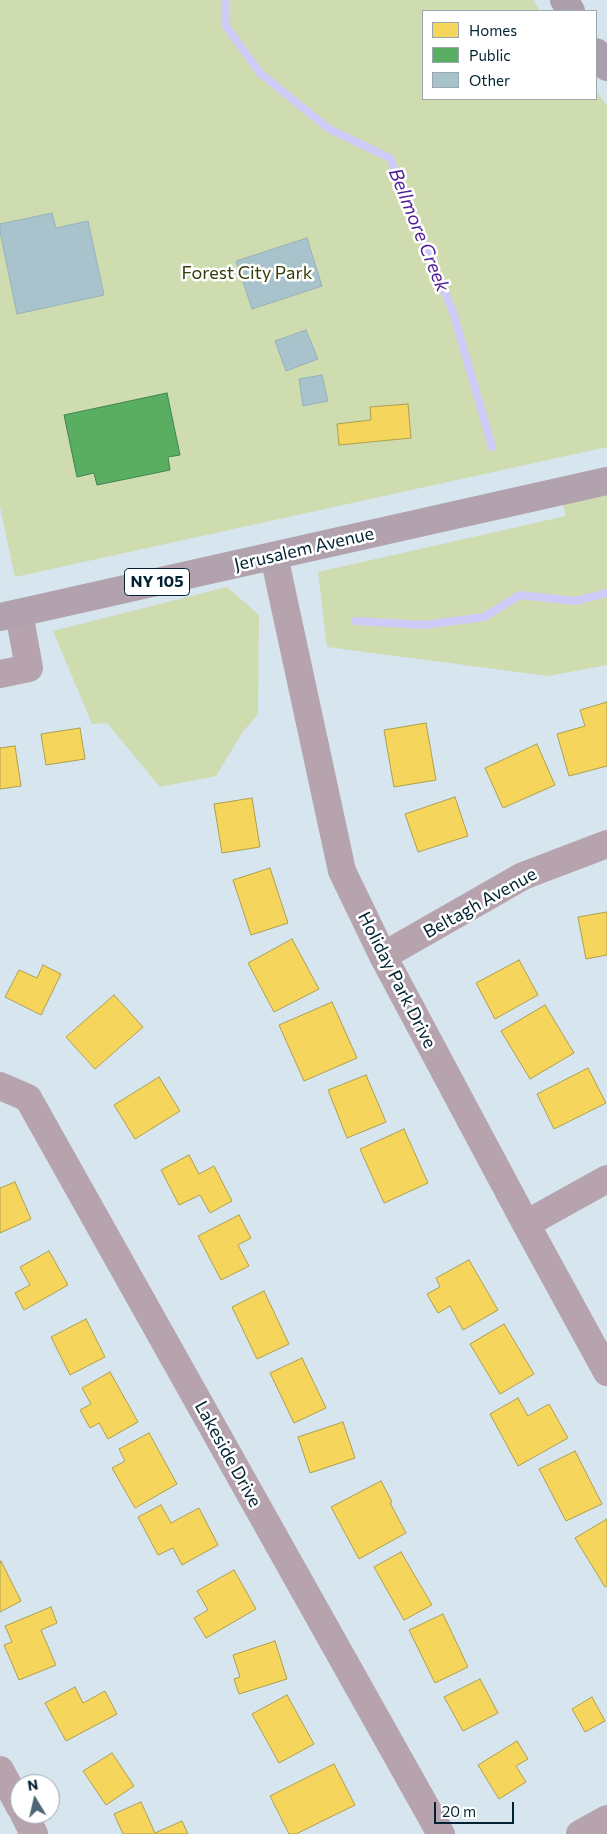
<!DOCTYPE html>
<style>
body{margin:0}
#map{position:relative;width:607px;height:1834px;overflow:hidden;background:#d6e5ee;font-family:Commissioner,sans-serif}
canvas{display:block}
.legend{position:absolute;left:422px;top:10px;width:175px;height:90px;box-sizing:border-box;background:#fff;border:1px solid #9aa7ad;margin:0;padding:6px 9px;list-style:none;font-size:15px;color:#022233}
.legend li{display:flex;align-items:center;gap:10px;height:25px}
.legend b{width:25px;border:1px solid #9aa7ad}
.north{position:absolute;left:10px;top:1774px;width:50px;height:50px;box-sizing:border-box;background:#fff;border:1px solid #9aa7ad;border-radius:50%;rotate:351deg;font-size:14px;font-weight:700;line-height:20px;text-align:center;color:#022233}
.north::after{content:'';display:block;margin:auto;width:18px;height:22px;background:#4c6674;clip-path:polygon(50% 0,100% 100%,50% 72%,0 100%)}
.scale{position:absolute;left:434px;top:1802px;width:80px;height:22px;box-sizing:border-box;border:2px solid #022233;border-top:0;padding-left:6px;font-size:15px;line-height:18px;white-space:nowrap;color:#022233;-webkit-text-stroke:4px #fff;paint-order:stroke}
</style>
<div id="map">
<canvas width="607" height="1834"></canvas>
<ul class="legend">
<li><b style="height:14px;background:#f6d55c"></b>Homes</li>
<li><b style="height:14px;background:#5aae61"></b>Public</li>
<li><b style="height:14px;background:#a9c3cc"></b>Other</li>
</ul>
<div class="north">N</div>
<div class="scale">20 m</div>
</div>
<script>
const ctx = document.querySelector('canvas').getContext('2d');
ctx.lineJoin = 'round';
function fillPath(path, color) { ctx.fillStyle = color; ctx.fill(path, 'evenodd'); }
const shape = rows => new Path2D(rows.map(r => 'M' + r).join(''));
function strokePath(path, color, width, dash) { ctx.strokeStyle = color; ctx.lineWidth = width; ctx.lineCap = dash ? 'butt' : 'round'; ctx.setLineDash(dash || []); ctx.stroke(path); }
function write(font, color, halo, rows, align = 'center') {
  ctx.font = font + ' Commissioner,sans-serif'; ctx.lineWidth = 5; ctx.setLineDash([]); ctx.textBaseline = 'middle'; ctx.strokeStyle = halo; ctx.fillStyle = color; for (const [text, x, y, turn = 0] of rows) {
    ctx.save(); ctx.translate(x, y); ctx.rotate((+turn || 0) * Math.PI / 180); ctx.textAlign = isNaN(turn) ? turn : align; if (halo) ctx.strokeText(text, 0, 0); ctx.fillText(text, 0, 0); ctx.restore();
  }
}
fillPath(shape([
 [0,0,533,0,540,11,423,11,423,99,596,99,596,90,607,106,607,447,15,577,0,507],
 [607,494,607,665,548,676,327,647,318,572,566,516,563,504],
 [227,587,259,615,258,714,242,733,216,776,160,787,107,723,92,724,53,631]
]), '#cedcb0');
const homes = shape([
 [408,404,411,438,339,445,337,424,371,420,370,407,408,404],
 [607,702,607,766,569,776,557,734,585,726,580,710,607,702],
 [426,723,436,780,394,787,384,730,426,723],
 [80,728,85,759,46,765,41,734,80,728],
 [537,744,555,785,503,808,485,768,537,744],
 [15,746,21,786,0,789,0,748,15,746],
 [455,797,468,836,418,852,405,814,455,797],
 [252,798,260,847,222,853,214,804,252,798],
 [270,868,288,923,251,935,233,880,270,868],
 [607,912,607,955,586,959,578,917,607,912],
 [292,939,319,989,274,1012,248,963,292,939],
 [519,960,538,995,495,1019,476,983,519,960],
 [43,965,61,974,41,1015,5,997,19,970,37,978,43,965],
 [114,995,143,1027,95,1069,66,1037,114,995],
 [332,1002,357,1058,304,1081,279,1025,332,1002],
 [545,1005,574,1053,530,1079,501,1031,545,1005],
 [588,1068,606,1103,554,1129,537,1094,588,1068],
 [366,1075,386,1122,347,1138,328,1090,366,1075],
 [159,1077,180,1111,135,1139,114,1105,159,1077],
 [404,1129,428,1183,384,1203,360,1149,404,1129],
 [189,1155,199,1174,214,1166,232,1201,210,1213,200,1195,179,1205,161,1170,189,1155],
 [15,1182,31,1219,0,1233,0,1188,15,1182],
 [239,1215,251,1238,238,1245,249,1266,221,1280,198,1236,239,1215],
 [49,1251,68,1285,24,1310,15,1293,30,1285,20,1267,49,1251],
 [469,1260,498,1310,463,1330,450,1306,438,1313,427,1294,440,1287,436,1278,469,1260],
 [264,1291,289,1344,257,1359,232,1307,264,1291],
 [86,1319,105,1357,70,1375,51,1337,86,1319],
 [504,1324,534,1374,500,1394,470,1344,504,1324],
 [302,1358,326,1408,294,1423,270,1373,302,1358],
 [110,1372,138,1422,108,1439,99,1423,90,1428,80,1410,91,1404,82,1388,110,1372],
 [518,1398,528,1416,549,1404,568,1438,518,1466,490,1414,518,1398],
 [343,1422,355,1458,310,1473,298,1437,343,1422],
 [149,1433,177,1484,135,1508,112,1468,125,1461,119,1449,149,1433],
 [575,1451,602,1504,566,1521,539,1469,575,1451],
 [381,1481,392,1502,390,1503,406,1533,359,1559,331,1507,381,1481],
 [161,1505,171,1523,199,1508,218,1545,182,1565,173,1548,158,1555,138,1517,161,1505],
 [607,1519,607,1586,605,1587,575,1538,607,1519],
 [401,1552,432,1605,404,1620,374,1567,401,1552],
 [1,1561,21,1601,0,1612,0,1562,1,1561],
 [234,1570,256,1609,206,1638,194,1618,208,1610,197,1591,234,1570],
 [51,1607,57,1623,41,1630,56,1665,19,1680,4,1645,12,1642,5,1626,51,1607],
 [443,1614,468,1667,435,1683,409,1630,443,1614],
 [275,1641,287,1679,239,1694,234,1679,240,1677,233,1655,275,1641],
 [480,1679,498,1713,463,1731,444,1697,480,1679],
 [75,1687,83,1703,105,1691,117,1714,66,1741,45,1703,75,1687],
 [287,1695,314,1744,279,1763,252,1714,287,1695],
 [592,1697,605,1721,585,1732,572,1709,592,1697],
 [517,1741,528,1759,516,1766,526,1782,499,1799,478,1765,517,1741],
 [112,1753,134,1786,106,1805,83,1771,112,1753],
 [334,1764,355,1805,296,1834,289,1834,270,1796,334,1764],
 [141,1802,155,1833,182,1821,188,1834,123,1834,114,1814,141,1802]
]);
fillPath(homes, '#f6d55c');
strokePath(homes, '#ad9f50', 1);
const public = shape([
 [167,393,180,455,168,457,170,470,97,485,94,473,77,477,64,415,167,393]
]);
fillPath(public, '#5aae61');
strokePath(public, '#408453', 1);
strokePath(shape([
 [225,0,226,26,260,73,329,129,390,158,453,312,492,447],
 [355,621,424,625,484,617,520,595,575,601,607,593]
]), '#d0caf8', 8);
const building = shape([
 [52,213,56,228,88,221,104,295,17,314,0,232,0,224,52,213],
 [307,238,322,286,252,309,236,261,307,238],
 [306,330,318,359,286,371,275,341,306,330],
 [322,375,328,401,303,406,299,379,322,375]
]);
fillPath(building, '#a9c3cc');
strokePath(building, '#98b2ba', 1);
strokePath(shape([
 [274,556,342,871,383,956,526,1224,607,1372],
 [0,674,29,668,19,613],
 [383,956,523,876,607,844],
 [0,1086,28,1098,441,1834],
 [526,1224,607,1179],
 [0,1770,20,1807],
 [24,1814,34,1834],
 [580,1834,607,1819]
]), '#b6a3ad', 28);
strokePath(shape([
 [0,617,607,481]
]), '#b1a2ae', 28);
strokePath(shape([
 [564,0,571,11],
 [596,52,607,67]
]), '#aa9faa', 28);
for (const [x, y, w] of [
 [157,582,65]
]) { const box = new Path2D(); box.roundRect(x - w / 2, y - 13.5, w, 27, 4); ctx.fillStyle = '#fff'; ctx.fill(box); strokePath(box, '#022233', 1); }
write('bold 16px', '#022233', null, [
 ["NY 105",157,582]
]);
write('18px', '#373d09', '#fff', [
 ["Forest City Park",247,273]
]);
write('18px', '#022233', '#fff', [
 ["Jerusalem Avenue",304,549,-13],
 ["Beltagh Avenue",480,903,-29],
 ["Holiday Park Drive",397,980,63],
 ["Lakeside Drive",228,1454,61]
]);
write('italic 19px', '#522198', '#fff', [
 ["Bellmore Creek",419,230,68]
]);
</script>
